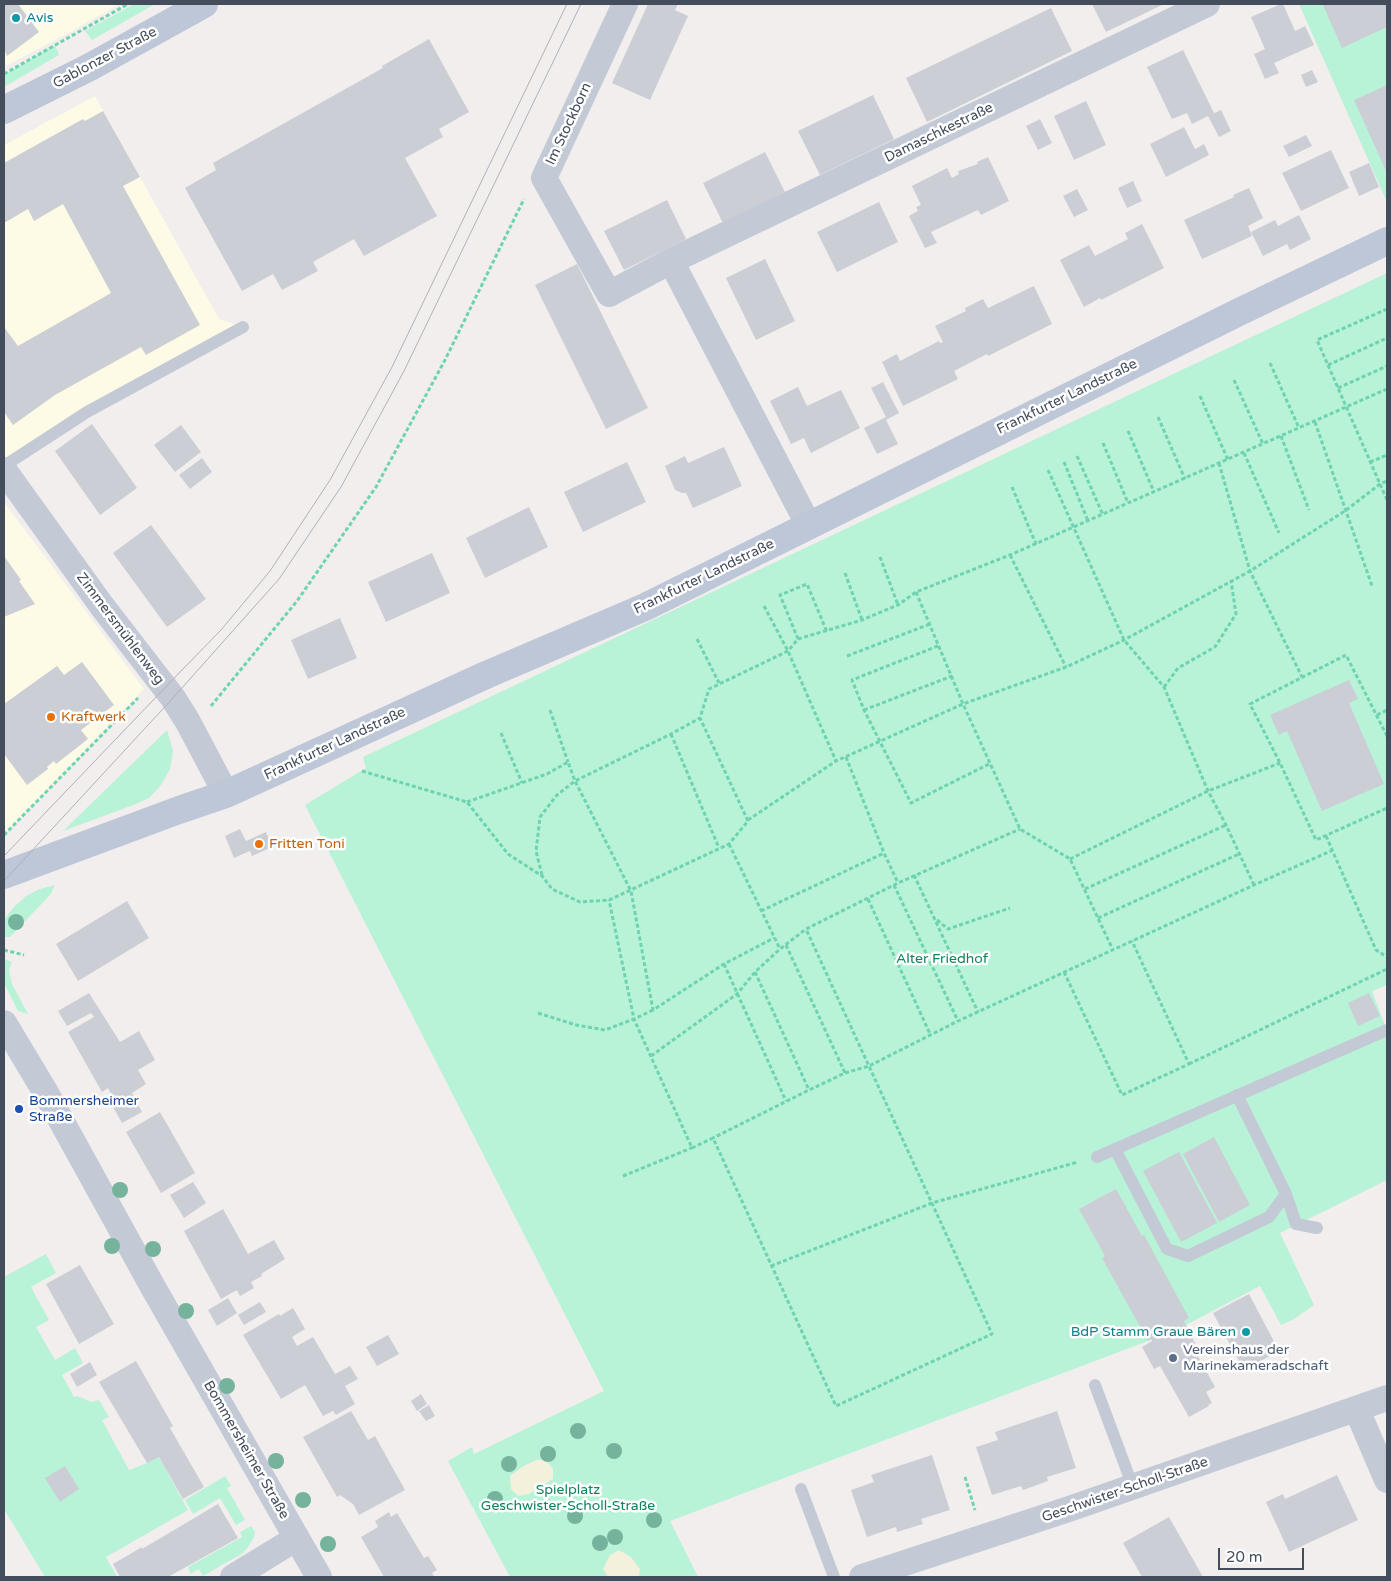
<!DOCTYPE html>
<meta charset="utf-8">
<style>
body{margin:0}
#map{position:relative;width:1391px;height:1581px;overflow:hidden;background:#f1eeed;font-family:"Varela Round",sans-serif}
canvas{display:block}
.frame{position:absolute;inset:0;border:5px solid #444d5c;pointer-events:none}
.scale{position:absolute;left:1218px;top:1548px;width:86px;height:22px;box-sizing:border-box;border:2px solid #444d5c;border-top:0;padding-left:6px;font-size:15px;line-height:18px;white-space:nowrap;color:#444d5c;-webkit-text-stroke:4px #fff;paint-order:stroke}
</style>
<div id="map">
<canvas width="1391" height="1581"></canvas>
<div class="frame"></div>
<div class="scale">20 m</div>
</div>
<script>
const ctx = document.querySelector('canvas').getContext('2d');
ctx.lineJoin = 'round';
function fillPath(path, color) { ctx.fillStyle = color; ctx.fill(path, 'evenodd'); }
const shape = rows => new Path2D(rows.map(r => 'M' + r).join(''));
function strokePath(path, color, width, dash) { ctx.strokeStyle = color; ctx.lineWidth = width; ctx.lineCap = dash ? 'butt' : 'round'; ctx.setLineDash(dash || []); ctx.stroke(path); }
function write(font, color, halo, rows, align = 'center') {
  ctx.font = font + ' "Varela Round",sans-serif'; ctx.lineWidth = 5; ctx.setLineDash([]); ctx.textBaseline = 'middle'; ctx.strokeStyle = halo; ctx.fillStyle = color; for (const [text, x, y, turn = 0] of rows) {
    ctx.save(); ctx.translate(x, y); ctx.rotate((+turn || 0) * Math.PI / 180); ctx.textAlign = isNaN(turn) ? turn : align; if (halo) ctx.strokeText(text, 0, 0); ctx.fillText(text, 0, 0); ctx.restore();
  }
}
fillPath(shape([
 [4,4,120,4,65,35,4,67],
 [95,96,219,319,243,327,4,466,4,145],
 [4,502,144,689,4,835]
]), '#fdfae5');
fillPath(shape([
 [134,4,155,4,92,40,85,31],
 [1299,4,1387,4,1387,202],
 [55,45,59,55,4,87,4,75],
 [1387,273,1387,985,1372,991,1387,1031,1387,1180,1280,1233,1314,1305,1294,1319,1281,1325,1260,1286,1186,1325,1184,1322,1148,1341,670,1521,698,1577,510,1577,448,1461,472,1447,474,1454,604,1391,305,805,366,768,363,757],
 [167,730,173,751,170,769,161,785,149,798,136,804,63,831],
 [55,885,50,895,10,937,4,937,4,920,13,908,26,896,40,889],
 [4,959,12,962,9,970,12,984,28,1014,18,1011,4,983],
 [46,1254,56,1273,31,1287,49,1320,36,1327,55,1360,75,1348,83,1363,62,1375,74,1397,77,1396,92,1402,99,1400,109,1417,102,1420,129,1470,147,1463,159,1457,188,1510,106,1557,117,1577,45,1577,4,1509,4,1277],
 [225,1476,231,1486,227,1488,245,1520,236,1525,220,1498,193,1514,185,1500],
 [251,1526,255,1532,254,1537,248,1547,243,1553,203,1576,199,1569,191,1574,188,1567,242,1537,240,1532]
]), '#b8f2d7');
fillPath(shape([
 [536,1460,546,1460,553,1469,553,1479,529,1494,518,1496,511,1489,510,1476,522,1467],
 [619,1550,631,1557,640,1569,639,1577,608,1577,603,1569,610,1555]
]), '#f3f0dc');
fillPath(shape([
 [4,4,18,4,39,32,7,56,5,51,4,52],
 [648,4,678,4,675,10,688,16,650,100,612,83],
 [1092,4,1164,4,1106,32],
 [1281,4,1283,4,1295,31,1305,26,1314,45,1274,63,1279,73,1265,79,1254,54,1265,49,1251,17],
 [1326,4,1387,4,1387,27,1342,48,1323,5],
 [1051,8,1072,51,927,122,906,78],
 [429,39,469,112,439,129,443,137,405,158,437,216,364,256,354,239,313,262,318,271,282,290,273,274,242,291,185,188,216,170,213,163,383,68,382,66],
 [1183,50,1214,113,1192,124,1187,113,1172,119,1147,67],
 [1312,70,1318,82,1306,87,1301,75],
 [1387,85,1387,173,1354,100],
 [873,95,894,139,820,175,798,131],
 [1086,101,1106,145,1074,160,1054,116],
 [1221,110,1231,131,1219,137,1208,116],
 [103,111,140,177,123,186,200,325,146,355,141,347,55,395,13,425,4,412,4,327,18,346,111,293,63,204,34,221,28,209,4,223,4,163,83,119,85,121],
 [1040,119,1052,143,1038,150,1026,126],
 [1184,127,1195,149,1204,144,1209,155,1166,177,1150,144],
 [1306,135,1312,146,1289,157,1283,146],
 [1331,150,1349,188,1301,211,1282,173],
 [765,152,785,192,723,223,703,183],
 [988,157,1009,201,981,215,978,210,931,232,937,243,925,248,909,216,918,211,916,207,921,205,912,186,947,168,952,178,959,174,958,171,978,164,977,162],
 [1369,163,1379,187,1359,196,1349,172],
 [1133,181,1142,201,1127,208,1118,188],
 [1249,188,1263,218,1248,226,1252,236,1202,259,1184,220,1234,197,1233,195],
 [1077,189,1088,210,1074,217,1063,196],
 [667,200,686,239,624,270,604,231],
 [879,202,898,242,837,272,817,232],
 [1299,215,1311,239,1290,250,1287,244,1263,256,1251,232,1275,220,1278,226],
 [1142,224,1164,268,1101,300,1100,298,1084,307,1060,260,1089,245,1095,256,1128,239,1125,233],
 [765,259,795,321,756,340,726,278],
 [577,264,648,408,606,429,535,285],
 [1034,286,1052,324,988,356,987,354,954,371,958,379,903,406,882,362,897,354,900,361,939,341,940,343,943,342,935,326,966,311,965,308,983,299,988,308],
 [883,382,899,413,886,420,898,444,877,454,864,428,886,417,871,388],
 [798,387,807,406,841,390,860,428,811,453,804,438,791,444,770,401],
 [92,424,137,488,100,515,55,451],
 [181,425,201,452,175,472,154,445],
 [724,447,742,486,693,508,686,493,682,493,675,490,665,466,685,456,688,463],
 [202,458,212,472,190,489,179,475],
 [627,462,646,502,583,532,564,492],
 [529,507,548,547,485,578,466,538],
 [151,525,206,599,167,627,113,553],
 [432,553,450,593,386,622,368,582],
 [4,556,21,580,19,581,35,604,4,617],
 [340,618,357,658,308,679,291,640],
 [82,662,114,705,81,730,88,739,56,764,54,761,47,767,48,769,27,785,4,754,4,704,57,666,64,675],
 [1349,680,1358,699,1349,703,1384,784,1322,811,1287,731,1279,735,1270,715],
 [240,829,246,841,266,832,272,847,252,856,250,851,234,858,225,836],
 [127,901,149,938,78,981,56,944],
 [89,993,120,1042,139,1031,155,1060,138,1070,146,1084,132,1093,142,1112,122,1123,109,1100,113,1098,108,1088,102,1092,68,1032,94,1017,91,1013,67,1026,58,1011],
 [1369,993,1380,1016,1358,1026,1348,1003],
 [160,1112,195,1173,161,1193,126,1132],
 [1214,1137,1250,1205,1219,1222,1183,1154],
 [1179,1152,1217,1223,1181,1242,1143,1171],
 [193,1182,206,1203,184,1218,170,1195],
 [1116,1189,1142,1236,1144,1235,1189,1318,1184,1321,1197,1347,1194,1349,1215,1387,1206,1392,1212,1403,1208,1405,1209,1406,1189,1417,1160,1366,1154,1369,1142,1347,1152,1341,1151,1339,1148,1341,1102,1258,1105,1256,1079,1209],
 [223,1209,248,1254,274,1240,285,1259,261,1274,262,1276,251,1282,254,1288,240,1296,237,1290,221,1299,184,1231],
 [80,1265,114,1324,79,1344,46,1284],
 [1249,1294,1279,1351,1244,1370,1213,1313],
 [228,1298,237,1313,217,1326,208,1310],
 [260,1302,266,1312,244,1325,238,1315],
 [293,1308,305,1329,292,1337,297,1346,313,1337,335,1374,350,1366,358,1379,345,1386,355,1404,336,1415,333,1411,323,1416,305,1385,281,1399,243,1335,279,1314,280,1316],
 [388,1335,399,1354,377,1366,366,1347],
 [136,1361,173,1426,170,1428,204,1487,183,1499,159,1457,147,1463,99,1382],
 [90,1362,97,1375,77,1387,70,1374],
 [421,1394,427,1404,417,1411,411,1401],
 [429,1405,435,1416,426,1421,419,1411],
 [351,1411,368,1440,375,1436,405,1490,359,1515,353,1504,340,1495,337,1497,303,1437],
 [1057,1411,1076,1468,1047,1477,1048,1481,1023,1490,1021,1486,992,1495,976,1447,998,1440,995,1432],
 [932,1455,950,1510,921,1519,923,1524,897,1532,896,1527,867,1537,851,1490,874,1482,871,1475],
 [65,1466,79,1489,60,1502,45,1478],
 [1337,1475,1358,1520,1289,1552,1266,1502,1283,1494,1285,1499],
 [218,1504,238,1538,168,1577,120,1577,113,1564,142,1547,142,1549],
 [389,1512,391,1517,397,1513,424,1558,428,1556,437,1570,432,1573,434,1576,432,1577,384,1577,361,1537,378,1527,375,1521],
 [1169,1517,1203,1577,1142,1577,1123,1543]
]), '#ccced6');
strokePath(shape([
 [4,74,128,4],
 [1387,309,1317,340,1387,500],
 [1270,363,1299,428],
 [1328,365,1387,338],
 [1234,380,1263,444],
 [1338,388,1387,366],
 [1200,396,1228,460],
 [1158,417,1185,479],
 [1315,422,1372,586],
 [1128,431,1154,492],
 [1281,436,1309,510],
 [1103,443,1128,503],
 [1244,453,1279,533],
 [1077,456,1103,515],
 [1064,462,1088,521],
 [1370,462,1387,455],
 [1219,463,1250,571,1302,677],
 [1048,470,1124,640,1164,687,1208,791,1226,825,1254,885],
 [1012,487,1036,544],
 [1010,555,1066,667],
 [880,557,898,605],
 [845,573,862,620],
 [916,592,963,704,1020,829,1070,859,1113,950],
 [764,606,788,651,836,761],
 [697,639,719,683],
 [798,639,780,595,807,584,827,632],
 [938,646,852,680,864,710,911,803,991,763],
 [847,656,930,624],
 [1164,687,1178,668,1215,647,1236,614,1231,581],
 [211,706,297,601,376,487,445,360,524,199],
 [550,710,568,762],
 [864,710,952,676],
 [1377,715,1387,710],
 [501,733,522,783],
 [671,734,719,848],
 [1387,736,1346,655,1250,704,1280,763,1316,840,1387,808],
 [846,757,884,853,898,883],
 [362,771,467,802,508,854,542,876,552,889,580,902,609,900,729,844,748,821,700,718,709,689,788,651,798,639,862,620,898,605,916,592,1010,555,1387,389],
 [467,802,547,774,568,762,575,781,631,891,653,1010,724,964,774,938],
 [748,820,836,761,963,704,1066,667,1124,640,1250,571,1345,511,1380,484,1387,481],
 [4,835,138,698],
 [1326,836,1376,950,1387,957],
 [729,844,780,949],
 [1070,859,1208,791,1280,763],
 [542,875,536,851,540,817,557,795,575,781,671,734,700,718],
 [914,875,978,1012],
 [894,885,958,1021],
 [1085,889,1226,825],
 [868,899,931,1036],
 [761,911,884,853],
 [1098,918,1239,854],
 [937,920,948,929,1010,908],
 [786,945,845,1073],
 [4,950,24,955],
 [724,964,786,1101],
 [755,972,809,1090],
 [1064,972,1122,1095,1189,1064,1132,941],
 [653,1010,634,1019,692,1148,713,1138,836,1406,992,1334,806,929],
 [538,1013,576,1025,605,1030,634,1019,609,900],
 [651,1056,737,994,755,972,780,949,806,929,898,883,1020,829],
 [1189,1064,1387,969],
 [711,1139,809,1090,845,1073,869,1066,958,1021,1254,885,1333,850],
 [623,1176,694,1147],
 [771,1266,932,1203,1078,1162],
 [965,1477,975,1510]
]), '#6dd3b1', 3, [4, 2.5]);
strokePath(shape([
 [4,466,87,412,243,327],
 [1115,1149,1167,1249,1188,1256,1269,1217,1286,1194,1237,1095],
 [1097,1157,1387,1030],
 [1286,1194,1296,1224,1317,1228],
 [1095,1385,1133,1487],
 [801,1489,834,1577]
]), '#c3cad6', 12);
strokePath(shape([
 [625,4,544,178,609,294,671,261,809,526],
 [671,261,1207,4],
 [4,470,102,606,173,698,188,722,226,794],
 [4,1023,46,1093,154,1289,319,1577],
 [1357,1410,1387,1480],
 [233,1577,297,1538],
 [862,1577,1069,1509,1387,1398]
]), '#c3cad6', 26);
strokePath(shape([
 [4,110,90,67,204,4],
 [4,875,179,810,226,794,486,675,645,607,1239,312,1387,241]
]), '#bec7d8', 28);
strokePath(shape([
 [4,856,181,671,221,630,270,571,330,480,392,367,567,4],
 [4,881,173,698,279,579,341,487,404,371,581,4]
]), '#afb1b9', 1);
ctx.fillStyle = '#75b39d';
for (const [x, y] of [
 [16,922],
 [120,1190],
 [112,1246],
 [153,1249],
 [186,1311],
 [227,1386],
 [578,1431],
 [614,1451],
 [548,1454],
 [276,1461],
 [509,1464],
 [495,1499],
 [303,1500],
 [575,1516],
 [654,1520],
 [615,1537],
 [600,1543],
 [328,1544]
]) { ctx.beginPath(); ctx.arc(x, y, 8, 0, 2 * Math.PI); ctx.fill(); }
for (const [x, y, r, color] of [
 [16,18,5,"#0f9aa8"],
 [51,717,5,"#e8710a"],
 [259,844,5,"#e8710a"],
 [19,1109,5,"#1a4fb4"],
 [1246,1332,5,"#0f9aa8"],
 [1173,1358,5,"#5c6f8a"]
]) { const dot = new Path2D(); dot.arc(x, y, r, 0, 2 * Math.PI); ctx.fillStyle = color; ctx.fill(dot); strokePath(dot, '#fff', 2); }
write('14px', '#0d838f', '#fff', [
 ["Avis",26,18],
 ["BdP Stamm Graue Bären",1236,1332,"right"]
], 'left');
write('14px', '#444d5c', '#fff', [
 ["Gablonzer Straße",105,58,-28],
 ["Im Stockborn",569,124,-65],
 ["Damaschkestraße",939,133,-26],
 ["Frankfurter Landstraße",1067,397,-26],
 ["Frankfurter Landstraße",704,577,-26],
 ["Zimmersmühlenweg",120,629,53],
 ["Frankfurter Landstraße",335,744,-25],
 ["Bommersheimer Straße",246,1450,60],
 ["Geschwister-Scholl-Straße",1125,1490,-19]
]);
write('14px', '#c56008', '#fff', [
 ["Kraftwerk",61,717],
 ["Fritten Toni",269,844]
], 'left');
write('14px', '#0f835c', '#fff', [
 ["Alter Friedhof",942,959],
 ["Spielplatz",568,1490],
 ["Geschwister-Scholl-Straße",568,1506]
]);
write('14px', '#164399', '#fff', [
 ["Bommersheimer",29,1101],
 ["Straße",29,1117]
], 'left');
write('14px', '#4e5e75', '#fff', [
 ["Vereinshaus der",1183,1350],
 ["Marinekameradschaft",1183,1366]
], 'left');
</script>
